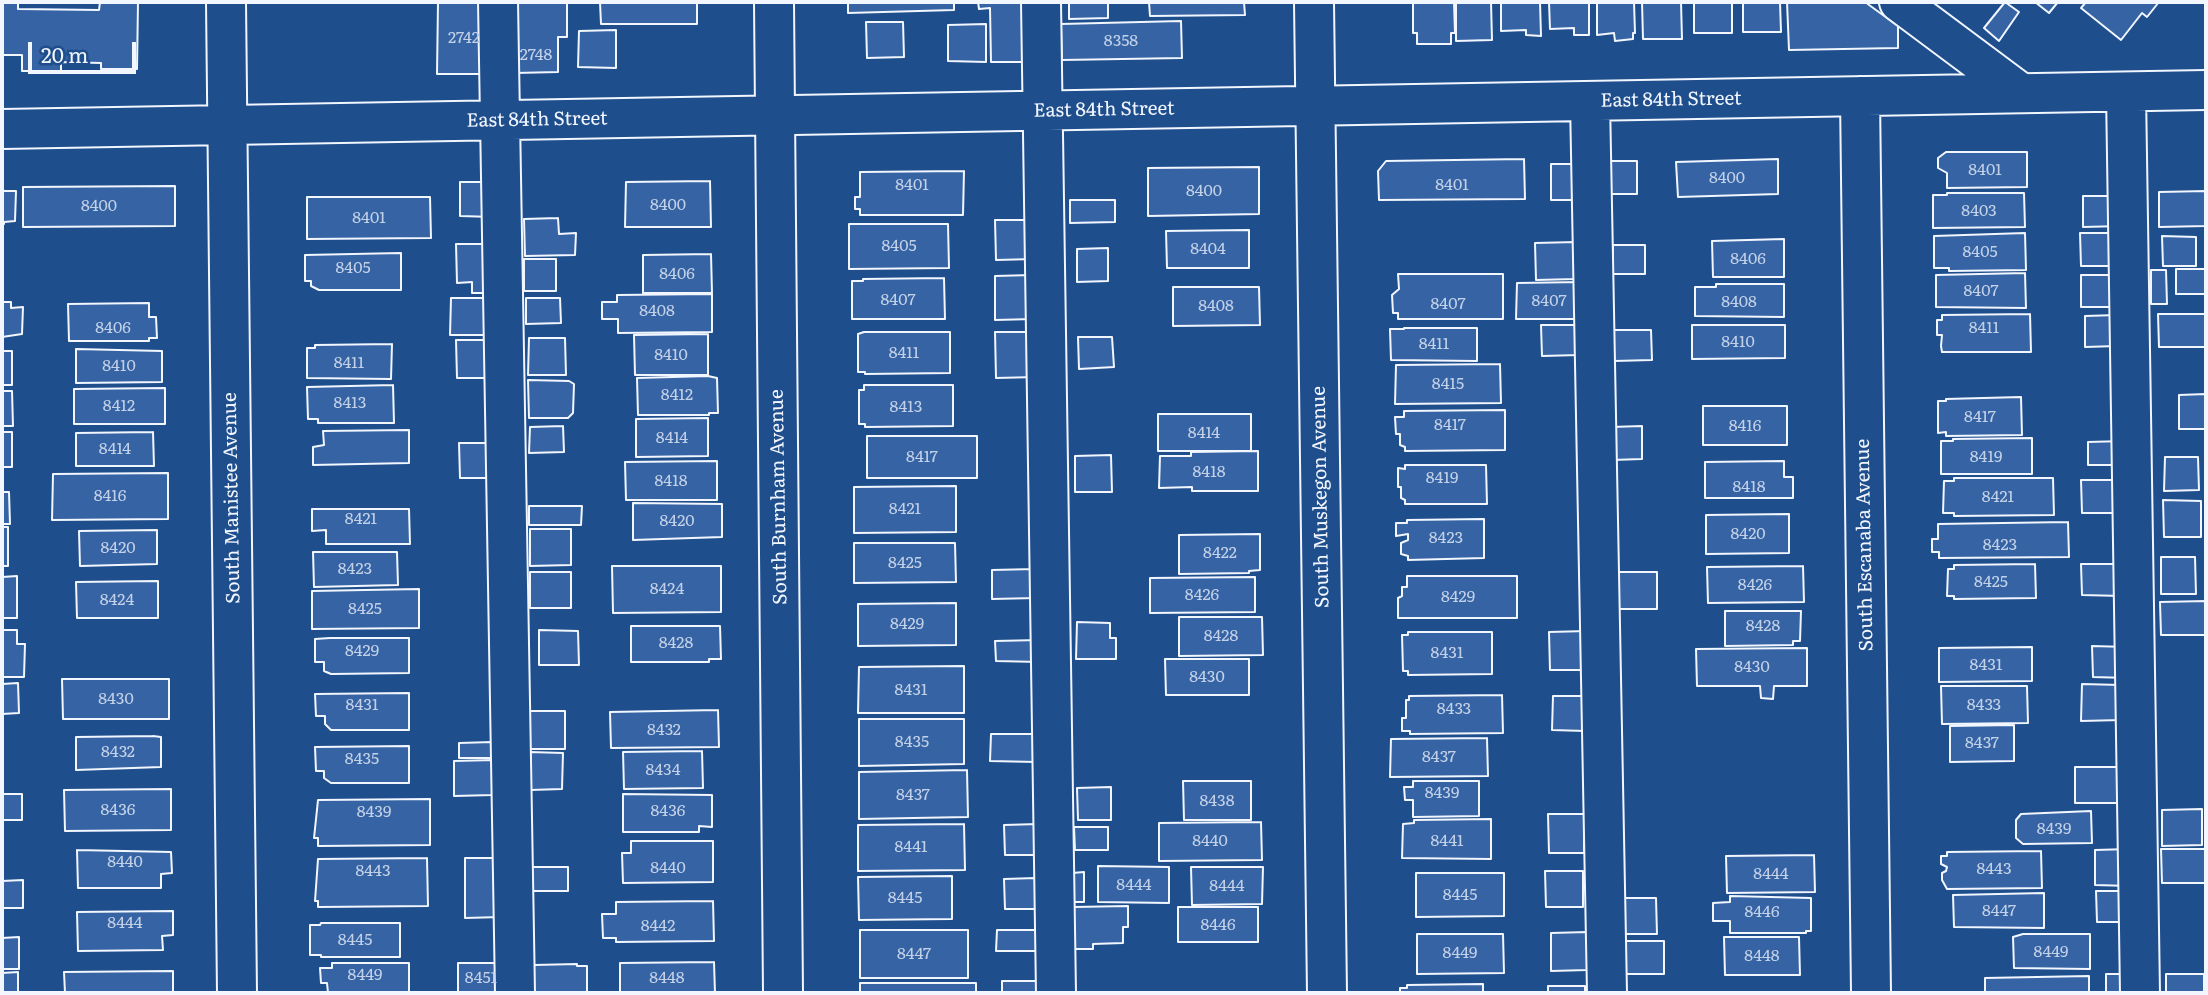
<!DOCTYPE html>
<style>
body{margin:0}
#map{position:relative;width:2208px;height:995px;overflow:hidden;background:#1f4e8c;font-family:Literata,serif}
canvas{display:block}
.frame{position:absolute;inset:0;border:4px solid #f2f6ff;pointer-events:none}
.scale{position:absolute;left:28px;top:42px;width:108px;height:32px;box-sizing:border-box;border:4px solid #f2f6ff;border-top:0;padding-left:9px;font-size:21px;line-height:24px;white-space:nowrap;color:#f2f6ff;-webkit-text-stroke:5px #1f4e8c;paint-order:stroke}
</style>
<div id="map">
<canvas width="2208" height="995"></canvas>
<div class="frame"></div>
<div class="scale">20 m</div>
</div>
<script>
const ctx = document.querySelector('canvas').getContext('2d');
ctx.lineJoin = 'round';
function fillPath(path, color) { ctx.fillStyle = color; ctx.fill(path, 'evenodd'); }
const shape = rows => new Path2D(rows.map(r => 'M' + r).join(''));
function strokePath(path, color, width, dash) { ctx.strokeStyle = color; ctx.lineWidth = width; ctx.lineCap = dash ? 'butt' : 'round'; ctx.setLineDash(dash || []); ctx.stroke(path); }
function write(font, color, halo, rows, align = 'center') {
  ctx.font = font + ' Literata,serif'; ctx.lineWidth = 5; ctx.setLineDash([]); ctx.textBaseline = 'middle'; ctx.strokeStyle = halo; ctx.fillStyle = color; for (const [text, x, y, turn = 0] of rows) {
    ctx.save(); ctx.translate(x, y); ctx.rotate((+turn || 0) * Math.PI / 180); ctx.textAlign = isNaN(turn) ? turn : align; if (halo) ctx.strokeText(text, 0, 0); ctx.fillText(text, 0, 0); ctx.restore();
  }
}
const building = shape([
 [2,2,18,2,18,9,99,10,100,2,138,2,137,69,101,69,101,63,61,62,61,71,22,71,22,55,2,55,2,2],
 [438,2,490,2,490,74,437,74,438,2],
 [515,2,567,2,567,37,558,37,558,72,515,73,515,2],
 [600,2,697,2,697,24,601,24,600,2],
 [848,2,954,2,954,10,848,13,848,2],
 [978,2,1032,2,1033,62,991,62,990,8,979,9,978,2],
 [1069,2,1108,2,1108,18,1069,19,1069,2],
 [1149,2,1244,2,1245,15,1150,16,1149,2],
 [1413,2,1454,2,1455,33,1451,33,1451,44,1417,44,1417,33,1413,33,1413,2],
 [1456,2,1491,2,1492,40,1456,41,1456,2],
 [1501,2,1540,2,1541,36,1526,35,1526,30,1501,31,1501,2],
 [1549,2,1589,2,1589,35,1574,35,1574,28,1550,29,1549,2],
 [1597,2,1634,2,1635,33,1633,33,1633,39,1615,41,1614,33,1597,35,1597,2],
 [1642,2,1681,2,1682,39,1643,39,1642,2],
 [1694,2,1732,2,1732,33,1694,33,1694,2],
 [1743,2,1780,2,1781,32,1743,32,1743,2],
 [1787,2,1865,2,1898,26,1898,48,1789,50,1787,2],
 [2005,2,2019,12,1999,41,1984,28,2005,2],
 [2035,2,2058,2,2049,13,2035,2],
 [2086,2,2159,2,2147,17,2142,13,2121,40,2081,8,2086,2],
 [1181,21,1182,58,1062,60,1061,24,1181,21],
 [866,22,903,22,904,57,867,58,866,22],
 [986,24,986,62,948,61,948,25,986,24],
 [616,30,616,68,578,67,579,31,616,30],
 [1946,152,2027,152,2027,187,1947,188,1947,173,1938,168,1938,158,1946,152],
 [1524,159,1525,199,1379,200,1378,171,1386,161,1524,159],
 [1778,159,1778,194,1678,197,1676,162,1778,159],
 [1605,161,1637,161,1637,194,1605,194,1605,161],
 [1551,164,1577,164,1578,200,1551,200,1551,164],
 [1259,167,1259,214,1148,216,1148,168,1259,167],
 [964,171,963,215,860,215,860,209,855,209,855,197,860,197,860,172,964,171],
 [710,181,711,227,625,227,626,182,710,181],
 [460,182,493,182,494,217,460,216,460,182],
 [175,186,175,226,23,227,23,187,175,186],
 [2,188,4,191,16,191,15,221,4,222,4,224,2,224,2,188],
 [2206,191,2206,226,2159,227,2159,192,2206,191],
 [1947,193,2024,193,2025,227,1933,228,1933,195,1947,195,1947,193],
 [2083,196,2122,196,2122,226,2083,227,2083,196],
 [307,197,430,197,431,238,307,239,307,197],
 [1070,200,1115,200,1115,222,1070,223,1070,200],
 [558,218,559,234,576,233,575,255,525,256,524,219,558,218],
 [995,220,1034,220,1034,259,996,260,995,220],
 [849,224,948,224,949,268,849,269,849,224],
 [1249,230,1249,268,1167,268,1166,231,1249,230],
 [2025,233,2026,270,1949,271,1949,268,1934,268,1934,236,2025,233],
 [2080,233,2117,233,2118,266,2081,266,2080,233],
 [2162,236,2196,237,2196,266,2163,266,2162,236],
 [1784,239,1784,277,1713,277,1712,241,1784,239],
 [1576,242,1576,279,1536,280,1535,243,1576,242],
 [456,244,491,244,496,293,472,293,472,282,457,283,456,244],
 [1613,245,1645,245,1645,274,1613,274,1613,245],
 [1108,248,1108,281,1077,282,1077,249,1108,248],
 [401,253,401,290,319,290,311,286,311,281,305,281,305,255,401,253],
 [711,254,712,293,643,293,643,255,711,254],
 [524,259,556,259,556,291,524,291,524,259],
 [2176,269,2206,269,2206,294,2176,294,2176,269],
 [2151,270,2166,270,2167,304,2151,304,2151,270],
 [2025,273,2026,308,1936,307,1936,275,2025,273],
 [1398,274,1503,274,1503,319,1398,319,1398,313,1393,313,1392,295,1399,289,1398,274],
 [1032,275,1033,319,995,320,995,276,1032,275],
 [2081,275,2117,275,2117,307,2081,307,2081,275],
 [944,278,945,319,852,319,852,281,863,281,863,279,944,278],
 [1581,282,1581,319,1516,319,1517,283,1581,282],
 [1716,284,1784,284,1784,317,1695,316,1695,287,1716,287,1716,284],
 [1173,287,1259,287,1260,325,1173,326,1173,287],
 [712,294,712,332,618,333,618,319,602,319,602,302,617,302,617,295,712,294],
 [451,298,489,298,488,335,450,335,451,298],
 [526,298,560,298,561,323,526,324,526,298],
 [2,302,11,302,11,308,23,307,22,334,2,337,2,302],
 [149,303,149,317,156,317,157,338,149,338,149,341,69,341,68,304,149,303],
 [2030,314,2031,352,1942,352,1941,346,1942,335,1937,335,1937,320,1942,320,1942,315,2030,314],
 [2158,314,2206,314,2206,347,2159,347,2158,314],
 [2117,315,2117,346,2085,347,2085,316,2117,315],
 [1541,325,1578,325,1579,355,1542,356,1541,325],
 [1692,325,1785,325,1785,358,1692,359,1692,325],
 [1404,328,1477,328,1477,361,1391,360,1390,329,1404,329,1404,328],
 [1613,330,1651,330,1652,360,1614,361,1613,330],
 [864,332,950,332,950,373,865,374,865,372,858,372,858,334,864,332],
 [995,332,1036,332,1036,377,996,378,995,332],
 [708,334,708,375,635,375,634,335,708,334],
 [1078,337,1112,337,1114,367,1079,369,1078,337],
 [529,338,565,338,566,375,528,375,529,338],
 [456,340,491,340,491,378,457,378,456,340],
 [392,344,391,379,307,378,307,348,315,348,315,345,392,344],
 [76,349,162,351,162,382,76,383,76,349],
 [2,351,12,351,12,385,2,385,2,351],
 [1500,364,1501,403,1395,404,1396,365,1500,364],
 [708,376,717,378,718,413,709,413,709,415,638,415,637,378,708,376],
 [528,380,569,381,574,384,573,413,568,418,529,418,528,380],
 [393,385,394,423,318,423,318,419,308,419,307,387,393,385],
 [864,385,953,385,953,426,865,427,865,424,859,424,859,390,864,390,864,385],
 [165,388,165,424,74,424,74,389,165,388],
 [2,391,12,391,13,426,2,426,2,391],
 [2206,394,2206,429,2179,429,2179,395,2206,394],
 [2021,397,2022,435,1946,436,1946,432,1938,433,1938,401,1946,401,1946,399,2021,397],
 [1703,406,1787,406,1787,445,1703,445,1703,406],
 [1505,410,1505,450,1405,451,1405,447,1400,445,1400,434,1396,434,1395,417,1404,417,1404,411,1505,410],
 [1158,414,1251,414,1251,451,1158,451,1158,414],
 [708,418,708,456,636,457,636,419,708,418],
 [563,426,564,452,529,453,530,427,563,426],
 [1642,426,1642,459,1612,460,1611,427,1642,426],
 [409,430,409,463,313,465,313,447,324,445,323,431,409,430],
 [2,432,12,432,12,467,2,467,2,432],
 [153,432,154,466,76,466,76,433,153,432],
 [867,436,977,436,977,478,867,478,867,436],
 [2032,438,2032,474,1941,474,1941,441,1953,441,1953,439,2032,438],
 [2124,441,2123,465,2088,465,2088,442,2124,441],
 [459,443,489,443,490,478,460,478,459,443],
 [1258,451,1258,491,1192,491,1192,487,1159,488,1160,456,1191,456,1191,452,1258,451],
 [1111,455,1112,492,1075,492,1075,456,1111,455],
 [2165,457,2198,457,2199,490,2164,491,2165,457],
 [717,461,717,500,626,500,625,462,717,461],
 [1784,461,1784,477,1793,477,1793,498,1705,498,1705,462,1784,461],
 [1405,465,1486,465,1487,504,1405,504,1405,500,1401,498,1401,487,1398,487,1398,468,1405,469,1405,465],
 [168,473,168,519,52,520,53,474,168,473],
 [1954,478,2053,478,2054,515,1954,516,1954,513,1943,513,1944,481,1954,481,1954,478],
 [2081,480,2121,480,2121,513,2082,513,2081,480],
 [956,486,956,532,854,533,854,487,956,486],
 [2,492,9,492,10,524,2,524,2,492],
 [2163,500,2201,501,2201,537,2164,537,2163,500],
 [633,503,722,504,722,537,633,540,633,503],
 [529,506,582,506,581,525,529,525,529,506],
 [312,509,409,509,410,544,326,544,326,530,312,531,312,509],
 [1789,514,1789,553,1706,554,1706,515,1789,514],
 [1484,519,1484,558,1408,560,1408,556,1401,554,1401,543,1408,540,1408,534,1396,536,1396,523,1407,523,1407,520,1484,519],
 [2068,522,2069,557,1939,558,1939,552,1932,552,1932,539,1938,539,1938,524,2068,522],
 [2,527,8,527,8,566,2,566,2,527],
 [530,529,571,529,571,565,530,566,530,529],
 [157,530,157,564,80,566,79,531,157,530],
 [1260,534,1260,570,1249,571,1249,573,1179,574,1179,535,1260,534],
 [854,543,955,543,956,582,854,583,854,543],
 [313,552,397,552,398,585,314,587,313,552],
 [2161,557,2195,557,2196,594,2161,594,2161,557],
 [2035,564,2036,598,1954,599,1954,596,1947,596,1948,569,1954,569,1954,565,2035,564],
 [2081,564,2121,564,2122,596,2082,595,2081,564],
 [612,566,721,566,721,612,613,613,612,566],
 [1803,566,1804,602,1708,603,1707,567,1803,566],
 [1035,569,1036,598,992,599,992,570,1035,569],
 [530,572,571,572,571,608,530,608,530,572],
 [1618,572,1657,572,1657,609,1618,609,1618,572],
 [17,576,17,618,2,618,2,577,17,576],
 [1407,576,1517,576,1517,618,1398,618,1398,598,1402,596,1402,587,1407,587,1407,576],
 [1255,577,1255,612,1150,613,1150,578,1255,577],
 [158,581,158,618,77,618,76,582,158,581],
 [419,589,419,628,312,629,312,591,419,589],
 [2206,601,2206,635,2161,635,2160,602,2206,601],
 [956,603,956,645,858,646,858,604,956,603],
 [1725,611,1801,611,1800,641,1793,641,1793,645,1725,646,1725,611],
 [1179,617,1262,617,1263,655,1179,656,1179,617],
 [1077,622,1110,623,1110,638,1116,638,1116,659,1076,659,1077,622],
 [631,626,720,626,721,659,709,659,709,662,631,662,631,626],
 [2,630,17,630,17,644,25,644,24,677,2,677,2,630],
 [539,630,578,631,579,665,539,665,539,630],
 [1587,631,1587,670,1550,670,1549,632,1587,631],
 [1408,632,1492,632,1492,674,1408,675,1408,671,1403,671,1402,635,1408,635,1408,632],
 [330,638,409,638,409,673,331,674,324,671,324,662,315,662,315,639,330,638],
 [1040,640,1040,662,996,661,995,641,1040,640],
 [2092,646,2128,647,2128,678,2093,677,2092,646],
 [2032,647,2032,681,1939,682,1939,648,2032,647],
 [1807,648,1807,686,1774,686,1773,699,1761,698,1760,686,1697,686,1696,649,1807,648],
 [1165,659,1249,659,1249,695,1166,695,1165,659],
 [964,666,964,713,858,713,859,667,964,666],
 [62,679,169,679,169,719,63,719,62,679],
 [18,683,19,713,2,714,2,684,18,683],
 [2082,684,2121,685,2121,720,2081,721,2082,684],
 [1941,686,2027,686,2028,723,1942,724,1941,686],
 [409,693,409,730,331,730,325,724,325,716,316,716,315,694,409,693],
 [1502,695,1503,733,1410,734,1410,731,1402,731,1402,718,1406,718,1406,700,1409,700,1409,696,1502,695],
 [1553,696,1585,696,1585,731,1552,730,1553,696],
 [718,710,719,747,611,748,610,712,718,710],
 [528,711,565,711,565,749,528,749,528,711],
 [859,719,964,719,964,764,859,766,859,719],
 [2014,725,2014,761,1950,762,1950,726,2014,725],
 [991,734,1036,734,1036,762,990,761,991,734],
 [153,736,161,737,161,767,76,770,76,737,153,736],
 [1487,738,1488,776,1390,777,1391,739,1487,738],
 [492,742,492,758,459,758,459,743,492,742],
 [409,746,409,783,331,783,324,778,324,771,316,771,315,747,409,746],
 [702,751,703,788,624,789,623,752,702,751],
 [530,752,563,753,562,789,530,790,530,752],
 [494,760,493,795,454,796,454,761,494,760],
 [2075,767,2121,767,2121,803,2075,803,2075,767],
 [967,770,968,817,859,819,859,772,967,770],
 [1183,781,1251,781,1251,820,1184,820,1183,781],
 [1413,781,1479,781,1479,816,1413,817,1413,800,1405,800,1404,787,1413,787,1413,781],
 [1111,787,1111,820,1078,820,1077,788,1111,787],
 [171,789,171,830,65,831,64,790,171,789],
 [2,794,22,794,22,820,2,820,2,794],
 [623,794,712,795,712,827,699,826,699,832,623,832,623,794],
 [430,799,430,845,318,846,318,838,314,838,318,800,430,799],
 [2202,809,2202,845,2162,846,2162,810,2202,809],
 [2091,811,2092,843,2023,844,2016,838,2016,820,2021,814,2091,811],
 [1548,814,1584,814,1584,853,1549,853,1548,814],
 [1491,819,1491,859,1402,858,1403,824,1414,823,1414,820,1491,819],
 [1261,822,1262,860,1159,861,1159,823,1261,822],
 [964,824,965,870,858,871,858,825,964,824],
 [1038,824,1038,855,1005,855,1004,825,1038,824],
 [1074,827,1108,827,1108,850,1075,850,1074,827],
 [631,841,713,841,713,882,623,883,622,853,631,853,631,841],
 [2130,849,2130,886,2095,885,2095,850,2130,849],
 [2161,849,2206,849,2206,883,2162,883,2161,849],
 [77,850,171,852,172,873,161,874,161,888,78,888,77,850],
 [2041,851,2042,888,1947,889,1942,880,1942,873,1946,871,1947,867,1941,864,1941,856,1947,856,1947,852,2041,851],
 [1814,855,1815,892,1727,893,1726,856,1814,855],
 [427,858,428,906,318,907,318,901,315,901,318,859,427,858],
 [465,858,501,858,501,917,465,918,465,858],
 [1098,866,1169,867,1169,903,1098,902,1098,866],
 [531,867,568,867,568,891,532,891,531,867],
 [1191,867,1263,867,1262,904,1192,905,1191,867],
 [1545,871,1583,871,1583,907,1546,907,1545,871],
 [1084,872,1084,902,1073,902,1072,873,1084,872],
 [1416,873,1504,873,1504,916,1416,917,1416,873],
 [952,876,952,919,859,920,858,877,952,876],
 [1036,878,1036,909,1005,909,1004,879,1036,878],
 [23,880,23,908,2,908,2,881,23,880],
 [2096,891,2133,891,2133,922,2097,922,2096,891],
 [2044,893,2044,928,1954,927,1953,895,2044,893],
 [1730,896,1811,898,1811,931,1806,931,1806,933,1730,933,1730,921,1713,921,1713,903,1730,902,1730,896],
 [1622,898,1656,898,1657,934,1622,934,1622,898],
 [713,901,714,941,616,942,616,938,603,938,602,914,616,914,616,902,713,901],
 [1128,906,1128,927,1123,927,1123,943,1093,944,1093,949,1074,949,1074,907,1128,906],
 [1178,907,1258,907,1258,942,1178,942,1178,907],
 [173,911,173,935,162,936,163,950,78,951,77,912,173,911],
 [321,923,400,923,400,957,321,957,321,955,310,955,310,925,320,925,321,923],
 [860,930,968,930,968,978,860,978,860,930],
 [997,930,1038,930,1039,951,996,951,997,930],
 [1587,932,1587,970,1551,971,1551,933,1587,932],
 [1417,934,1503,934,1504,973,1417,974,1417,934],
 [2023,934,2090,934,2090,969,2014,968,2013,937,2023,934],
 [19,937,19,969,2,969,2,938,19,937],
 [1724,937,1799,937,1800,975,1725,975,1724,937],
 [1625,941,1664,941,1664,974,1625,974,1625,941],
 [714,962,715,993,620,993,620,963,714,962],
 [332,963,409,963,409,993,328,993,327,983,321,983,320,968,332,968,332,963],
 [458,963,503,963,504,993,458,993,458,963],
 [577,964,577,966,587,966,587,993,534,993,534,965,577,964],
 [173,971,173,993,65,993,64,972,173,971],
 [18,972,18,993,2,993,2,973,18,972],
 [2106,974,2133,974,2133,993,2106,993,2106,974],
 [2166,974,2204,974,2204,993,2166,993,2166,974],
 [2089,976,2089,993,1985,993,1985,978,2089,976],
 [1002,981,1040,981,1040,993,1002,993,1002,981],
 [860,983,976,983,976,993,860,993,860,983],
 [1483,984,1483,993,1400,993,1400,988,1407,988,1407,985,1483,984],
 [1548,986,1585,986,1585,993,1548,993,1548,986]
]);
fillPath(building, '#3563a3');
strokePath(building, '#f2f6ff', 2);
const minor = shape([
 [226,2,237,993],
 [498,2,515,993],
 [774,2,783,993],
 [1041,2,1056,993],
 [1314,2,1327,993],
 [1899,2,2021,93],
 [2126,92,2140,993],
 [1860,96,1871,993],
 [1590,101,1607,993],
 [2,129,2206,90]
]);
strokePath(minor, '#f2f6ff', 42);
strokePath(minor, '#1f4e8c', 38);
write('16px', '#c3d1e8', null, [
 ["2742",464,38],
 ["8358",1121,41],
 ["2748",536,55],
 ["8401",1985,170],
 ["8400",1727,178],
 ["8401",912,185],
 ["8401",1452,185],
 ["8400",1204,191],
 ["8400",668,205],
 ["8400",99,206],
 ["8403",1979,211],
 ["8401",369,218],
 ["8405",899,246],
 ["8404",1208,249],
 ["8405",1980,252],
 ["8406",1748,259],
 ["8405",353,268],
 ["8406",677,274],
 ["8407",1981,291],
 ["8407",898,300],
 ["8407",1549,301],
 ["8408",1739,302],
 ["8407",1448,304],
 ["8408",1216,306],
 ["8408",657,311],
 ["8406",113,328],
 ["8411",1984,328],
 ["8410",1738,342],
 ["8411",1434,344],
 ["8411",904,353],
 ["8410",671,355],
 ["8411",349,363],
 ["8410",119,366],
 ["8415",1448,384],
 ["8412",677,395],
 ["8413",350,403],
 ["8412",119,406],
 ["8413",906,407],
 ["8417",1980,417],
 ["8417",1450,425],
 ["8416",1745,426],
 ["8414",1204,433],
 ["8414",672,438],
 ["8414",115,449],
 ["8417",922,457],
 ["8419",1986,457],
 ["8418",1209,472],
 ["8419",1442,478],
 ["8418",671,481],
 ["8418",1749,487],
 ["8416",110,496],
 ["8421",1998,497],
 ["8421",905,509],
 ["8421",361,519],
 ["8420",677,521],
 ["8420",1748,534],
 ["8423",1446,538],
 ["8423",2000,545],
 ["8420",118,548],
 ["8422",1220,553],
 ["8425",905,563],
 ["8423",355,569],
 ["8425",1991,582],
 ["8426",1755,585],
 ["8424",667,589],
 ["8426",1202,595],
 ["8429",1458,597],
 ["8424",117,600],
 ["8425",365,609],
 ["8429",907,624],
 ["8428",1763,626],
 ["8428",1221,636],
 ["8428",676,643],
 ["8429",362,651],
 ["8431",1447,653],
 ["8431",1986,665],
 ["8430",1752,667],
 ["8430",1207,677],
 ["8431",911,690],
 ["8430",116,699],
 ["8431",362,705],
 ["8433",1984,705],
 ["8433",1454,709],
 ["8432",664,730],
 ["8435",912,742],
 ["8437",1982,743],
 ["8432",118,752],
 ["8437",1439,757],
 ["8435",362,759],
 ["8434",663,770],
 ["8439",1442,793],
 ["8437",913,795],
 ["8438",1217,801],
 ["8436",118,810],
 ["8436",668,811],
 ["8439",374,812],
 ["8439",2054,829],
 ["8440",1210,841],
 ["8441",1447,841],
 ["8441",911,847],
 ["8440",125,862],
 ["8440",668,868],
 ["8443",1994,869],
 ["8443",373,871],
 ["8444",1771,874],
 ["8444",1134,885],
 ["8444",1227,886],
 ["8445",1460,895],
 ["8445",905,898],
 ["8447",1999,911],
 ["8446",1762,912],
 ["8444",125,923],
 ["8446",1218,925],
 ["8442",658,926],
 ["8445",355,940],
 ["8449",2051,952],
 ["8449",1460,953],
 ["8447",914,954],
 ["8448",1762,956],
 ["8449",365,975],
 ["8451",481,978],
 ["8448",667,978]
]);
write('19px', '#f2f6ff', '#1f4e8c', [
 ["East 84th Street",1671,100,-1],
 ["East 84th Street",1104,110,-1],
 ["East 84th Street",537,120,-1],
 ["South Burnham Avenue",779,497,-91],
 ["South Muskegon Avenue",1321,497,-91],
 ["South Manistee Avenue",232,498,-91],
 ["South Escanaba Avenue",1865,545,-91]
]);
</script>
